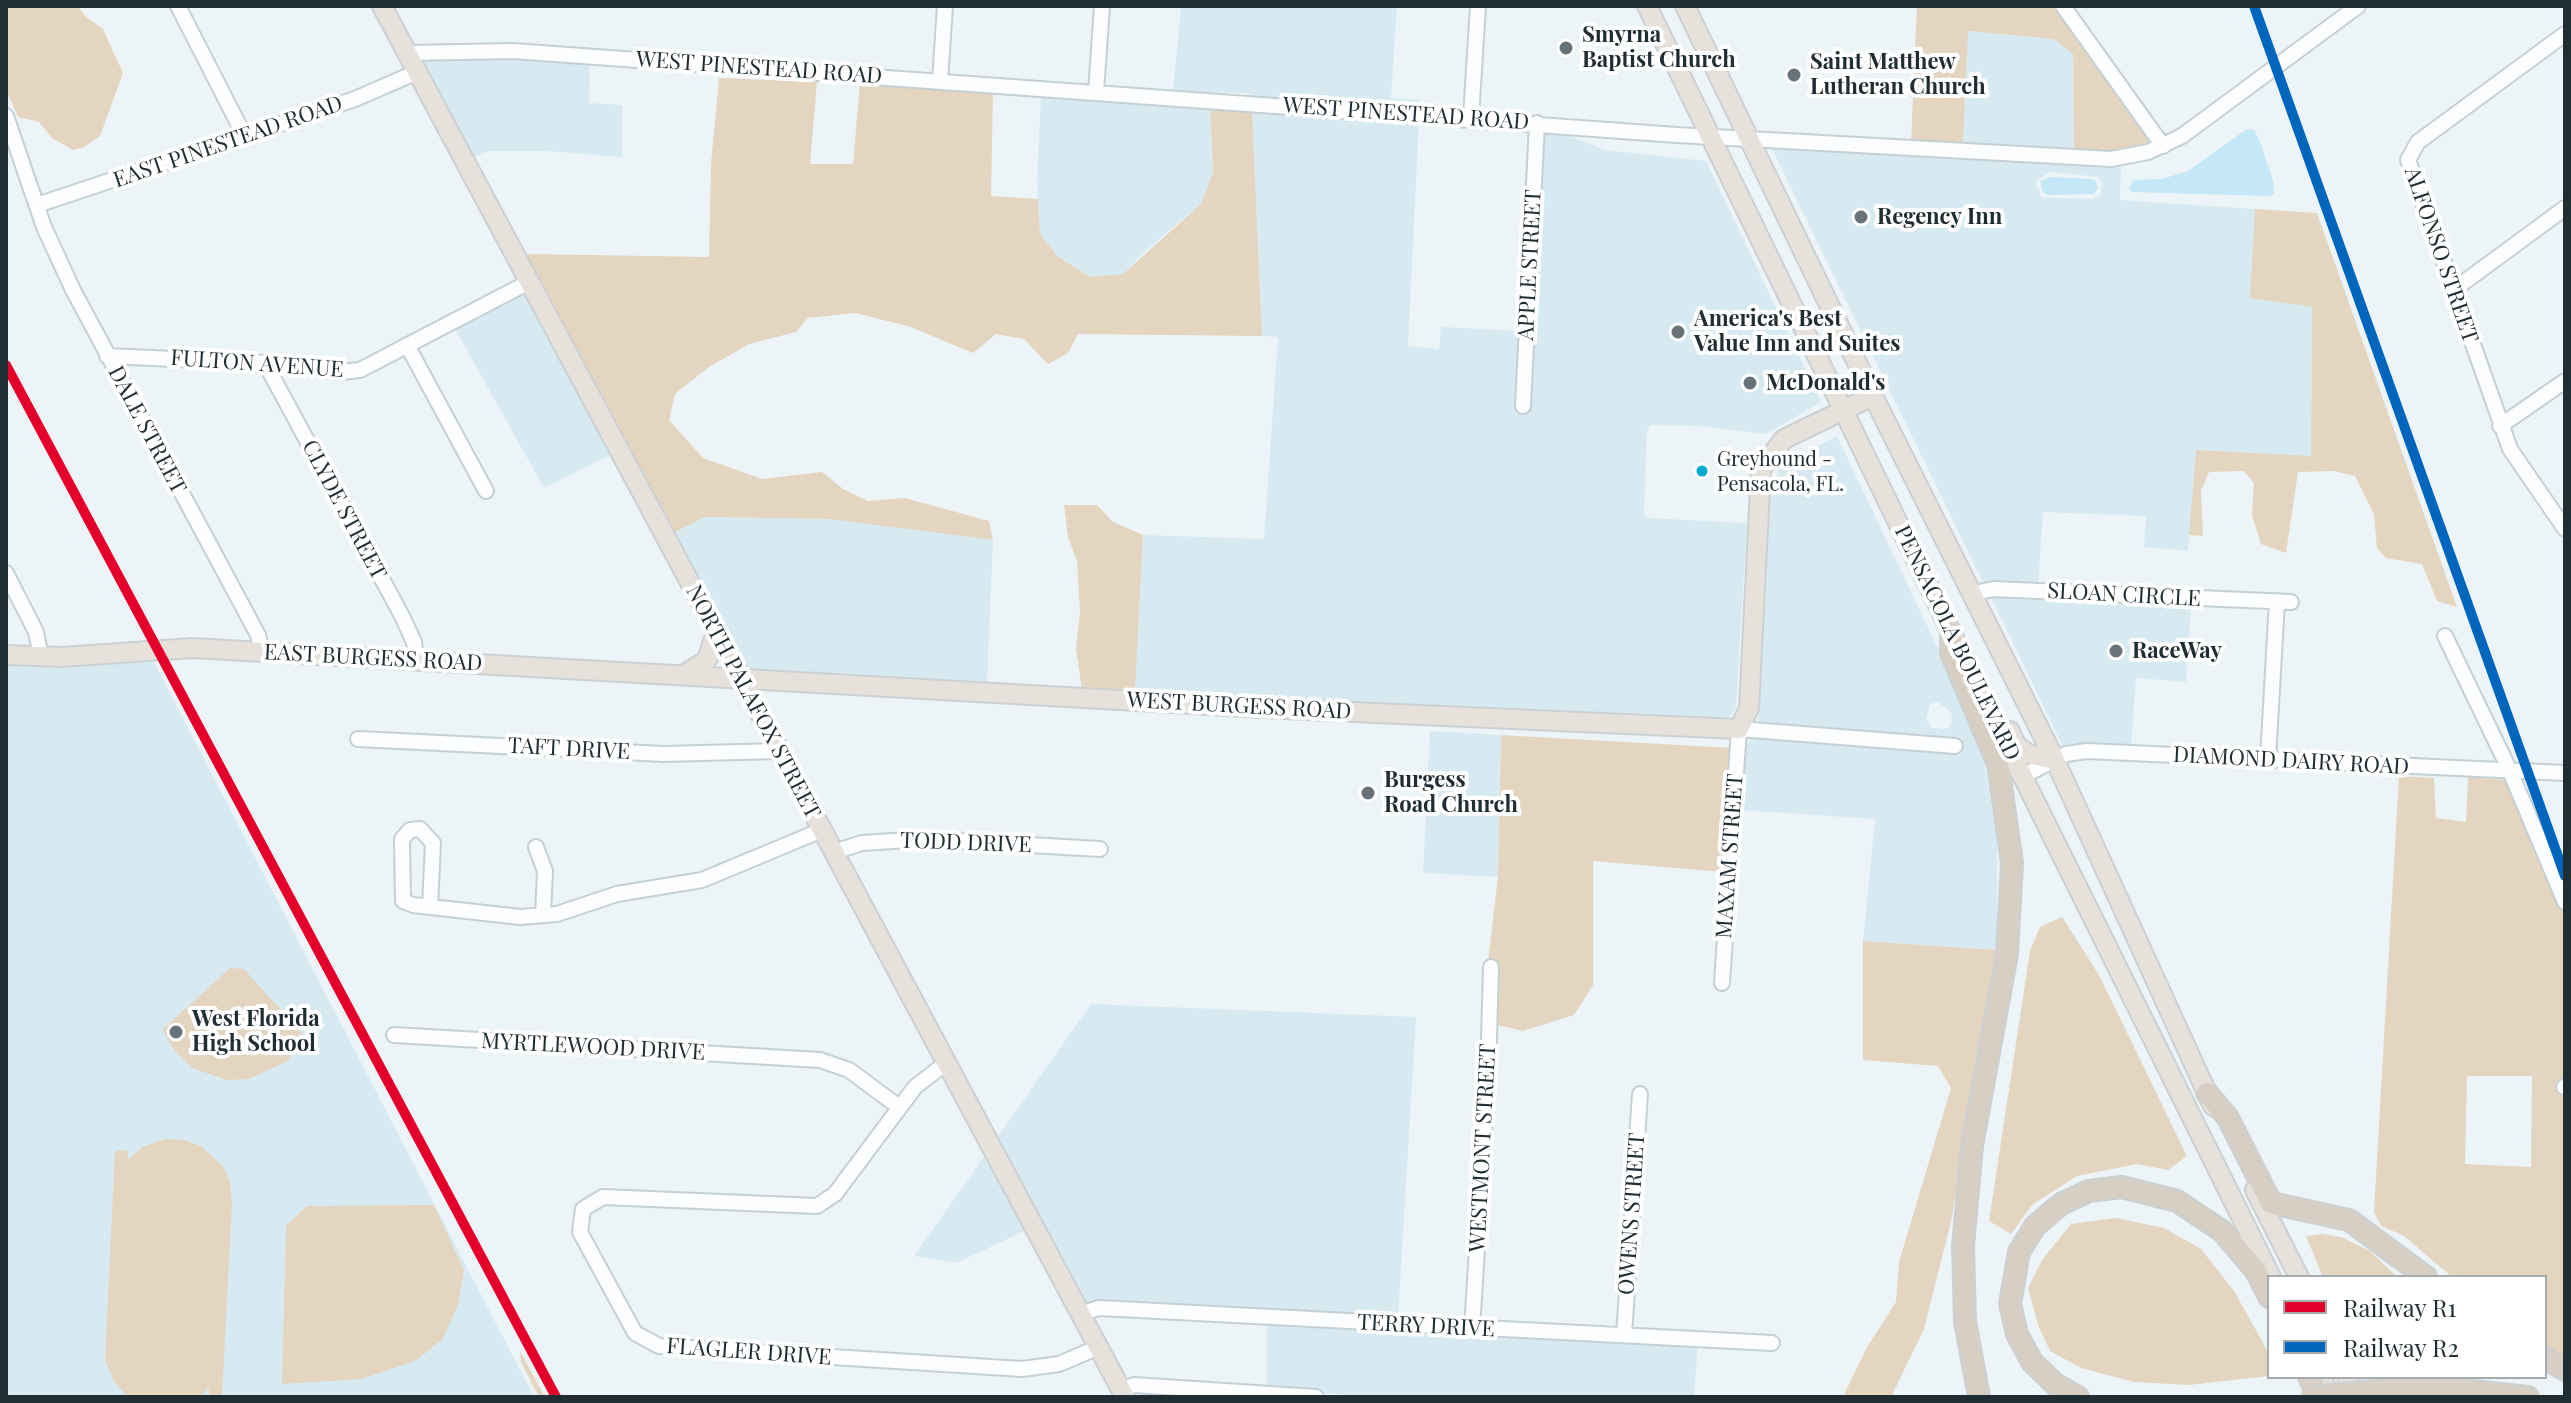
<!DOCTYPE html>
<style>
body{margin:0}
#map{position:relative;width:2571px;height:1403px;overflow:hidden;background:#ecf4f7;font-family:"Playfair Display",serif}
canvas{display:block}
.frame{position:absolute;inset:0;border:8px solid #202d33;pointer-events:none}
.legend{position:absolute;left:2267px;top:1275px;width:280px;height:104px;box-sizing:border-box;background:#fff;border:2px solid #a6abad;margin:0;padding:10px 14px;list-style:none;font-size:24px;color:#202d33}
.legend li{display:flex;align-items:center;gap:16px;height:40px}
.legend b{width:40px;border:2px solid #a6abad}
</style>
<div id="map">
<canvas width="2571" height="1403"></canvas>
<div class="frame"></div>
<ul class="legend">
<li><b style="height:10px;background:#e4002b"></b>Railway R1</li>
<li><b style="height:10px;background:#0065bd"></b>Railway R2</li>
</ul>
</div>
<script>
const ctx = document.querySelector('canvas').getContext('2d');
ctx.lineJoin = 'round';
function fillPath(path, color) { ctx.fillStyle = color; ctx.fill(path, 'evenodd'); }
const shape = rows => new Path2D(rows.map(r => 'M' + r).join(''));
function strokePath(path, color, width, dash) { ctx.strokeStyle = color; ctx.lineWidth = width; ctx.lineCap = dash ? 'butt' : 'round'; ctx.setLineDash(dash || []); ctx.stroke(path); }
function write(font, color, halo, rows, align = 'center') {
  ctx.font = font + ' "Playfair Display",serif'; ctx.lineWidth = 8; ctx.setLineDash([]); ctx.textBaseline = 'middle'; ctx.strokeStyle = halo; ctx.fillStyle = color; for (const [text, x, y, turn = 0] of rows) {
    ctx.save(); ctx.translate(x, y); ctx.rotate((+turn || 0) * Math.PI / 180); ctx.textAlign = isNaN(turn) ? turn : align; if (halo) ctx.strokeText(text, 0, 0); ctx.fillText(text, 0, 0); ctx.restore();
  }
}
fillPath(shape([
 [1181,6,1397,6,1391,98,1420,100,1420,108,1251,98,1250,93,1173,92],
 [1967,31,2054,39,2073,54,2074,152,1963,146],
 [459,55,590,61,589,103,622,105,622,157,547,151,489,151,469,160,416,58],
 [1041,96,1210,106,1213,172,1201,204,1144,252,1123,275,1090,277,1057,256,1040,234,1037,181],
 [1252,110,1419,120,1408,346,1439,349,1441,327,1521,331,1518,411,1528,412,1541,129,1554,130,1605,150,1706,161,1821,402,1766,434,1698,426,1651,425,1647,430,1644,513,1648,518,1747,523,1736,707,1730,716,1711,722,1135,692,1143,535,1264,539,1278,337,1262,336],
 [1770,145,2121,165,2120,200,2255,209,2251,297,2312,307,2311,457,2196,450,2188,551,2144,547,2146,516,2043,512,2038,585,1984,584],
 [2050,172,2098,177,2102,184,2101,193,2093,199,2041,197,2036,181],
 [527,289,614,453,544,488,454,327],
 [1837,436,1980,737,1997,838,1997,950,1863,941,1875,819,1739,810,1743,747,1754,736,1960,751,1960,740,1758,725,1771,489,1782,463],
 [1938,702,1951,712,1952,722,1947,729,1933,728,1926,720,1930,704],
 [703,517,828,519,993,540,987,683,742,669,670,535],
 [1990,595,2191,604,2186,682,2136,678,2131,748,2064,749],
 [154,662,534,1397,6,1397,6,665,49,667],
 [1430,731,1501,735,1498,877,1423,873],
 [1091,1004,1416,1017,1398,1319,1083,1306,994,1142],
 [988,1151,1029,1229,956,1263,914,1256],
 [1267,1324,1698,1345,1694,1397,1370,1397,1267,1388]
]), '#d8eaf1');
fillPath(shape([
 [6,6,78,6,85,16,103,29,123,73,100,136,84,147,73,150,52,138,39,122,18,117,6,90],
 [1917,6,2056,6,2156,143,2111,153,2074,152,2073,54,2054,39,1968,31,1963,146,1911,143],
 [719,78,817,82,810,164,853,164,860,83,993,92,991,196,1038,199,1040,234,1057,256,1090,277,1123,274,1201,204,1213,172,1210,106,1252,110,1262,336,1078,334,1068,353,1048,364,1024,339,996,334,973,353,911,327,855,313,808,318,796,332,749,344,709,367,675,394,669,420,703,458,762,479,822,472,843,489,868,501,905,498,989,521,993,540,828,519,704,517,670,535,521,257,529,254,709,257,711,164],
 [2255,209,2317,213,2457,607,2437,601,2422,564,2386,558,2377,548,2374,514,2355,476,2334,471,2298,472,2286,553,2261,544,2252,515,2254,483,2244,471,2209,472,2201,491,2203,536,2189,535,2196,450,2311,456,2312,307,2250,298],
 [1064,505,1097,505,1113,522,1143,535,1135,692,1082,689,1076,649,1080,612,1077,561,1068,537],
 [1501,735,1733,748,1723,872,1593,861,1593,985,1574,1015,1523,1031,1494,1024,1488,961,1498,877],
 [2399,776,2434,778,2436,818,2466,822,2468,777,2518,781,2565,912,2565,1081,2559,1082,2560,1093,2565,1092,2565,1358,2545,1347,2545,1277,2452,1277,2404,1236,2381,1226,2374,1212],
 [2467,1076,2532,1076,2531,1167,2465,1164],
 [2062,917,2099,975,2187,1156,2168,1170,2137,1164,2077,1176,2032,1205,2011,1234,1989,1221,2030,951,2040,927],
 [1863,941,1997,950,1951,1222,1924,1329,1891,1397,1843,1397,1866,1349,1896,1302,1899,1262,1951,1088,1938,1066,1863,1060],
 [230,968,244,969,305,1037,286,1062,249,1079,227,1080,192,1068,174,1050,162,1030],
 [165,1139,184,1140,201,1146,222,1165,230,1181,232,1203,222,1397,209,1397,209,1388,200,1397,128,1397,114,1382,105,1360,115,1150,128,1151,128,1159,143,1147],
 [434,1205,464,1270,458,1305,442,1340,415,1361,362,1379,282,1384,286,1226,307,1206],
 [2116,1218,2164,1228,2201,1249,2234,1291,2262,1341,2269,1355,2269,1376,2189,1385,2134,1382,2081,1368,2050,1351,2038,1325,2028,1288,2042,1260,2071,1224],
 [2322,1234,2341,1237,2370,1251,2397,1277,2323,1277,2306,1236],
 [520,1351,545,1397,539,1397,521,1362]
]), '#e4d5c0');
fillPath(shape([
 [2247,129,2254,130,2259,139,2273,181,2274,193,2269,196,2132,192,2129,189,2133,180,2162,179,2188,171],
 [2051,177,2091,179,2096,181,2098,189,2093,194,2048,195,2043,192,2040,181]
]), '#c4e8f7');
const minor = shape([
 [178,6,245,137],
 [2063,6,2163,146],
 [2565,34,2418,142,2408,160,2510,449,2565,529],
 [407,53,513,51,1677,135,2111,159,2148,152,2182,136,2358,6],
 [940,81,945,6],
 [1096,92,1102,6],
 [6,116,44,227,73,290,258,635,262,652],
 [1471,117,1478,6],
 [37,205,355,99,417,72],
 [2452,291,2565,208],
 [407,345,486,491],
 [107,356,265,363,340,372,360,370,529,282],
 [265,363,402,616,414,642,416,660],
 [1523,406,1537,123],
 [2500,426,2565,381],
 [6,573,36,632,41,657],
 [1971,594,1993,589,2291,602],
 [2445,636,2510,771,2565,902],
 [358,739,663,754,780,751],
 [2268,759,2277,601],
 [2023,776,2066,754,2087,751,2565,773],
 [536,847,545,871,543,915],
 [834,852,862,843,923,839,1100,849],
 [430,907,433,843,420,829,410,830,402,839,403,901,413,905,520,917,557,914,617,894,702,880,822,830],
 [1722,983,1739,729,1955,746],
 [394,1035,820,1060,849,1070,899,1107],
 [946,1063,915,1087,835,1194,817,1206,603,1197,583,1209,580,1232,635,1333,659,1346,1022,1369,1059,1364,1099,1347],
 [2564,1087,2565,1087],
 [1081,1314,1098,1308,1119,1309,1772,1343],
 [1472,1328,1488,1075,1491,967],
 [1624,1335,1640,1094],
 [1122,1390,1134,1385,1316,1397]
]);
const major = shape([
 [382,6,1125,1397],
 [1647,6,1951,632,2271,1277],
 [1685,6,1873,396,2055,760,2213,1106],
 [6,655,62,657,192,648,1262,708,1739,729,1749,708,1761,469,1784,439,1873,396],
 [685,674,707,660,716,632],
 [2010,731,2016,745,2028,754,2055,760],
 [2255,1190,2299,1277],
 [2321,1377,2331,1397],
 [2347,1377,2357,1397]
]);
const highway = shape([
 [1951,632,1951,653,1998,764,2012,863,2007,954,1972,1146,1963,1246,1965,1321,1979,1397],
 [2207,1093,2228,1118,2271,1203,2349,1220,2426,1277],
 [2545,1358,2565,1370],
 [2309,1377,2319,1397],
 [2393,1389,2446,1388,2528,1397],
 [2078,1397,2055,1384,2032,1362,2017,1334,2010,1304,2019,1252,2035,1226,2061,1204,2089,1191,2122,1187,2177,1201,2222,1231,2256,1271,2269,1297]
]);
strokePath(minor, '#c5d0d4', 18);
strokePath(major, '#cbd1d3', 22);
strokePath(highway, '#cbd1d3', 24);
strokePath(minor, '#fcfdfe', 14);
strokePath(major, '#e6e2db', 18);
strokePath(highway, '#d7cfc3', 20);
const highwayBridge = shape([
 [2310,1397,2393,1389]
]);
strokePath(highwayBridge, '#cbd1d3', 24, []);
strokePath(highwayBridge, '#d7cfc3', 20);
strokePath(shape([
 [6,365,556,1397]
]), '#e4002b', 10);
strokePath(shape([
 [2254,6,2565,876]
]), '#0065bd', 10);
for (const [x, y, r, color] of [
 [1566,48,8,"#677378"],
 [1794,75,8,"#677378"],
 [1861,217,8,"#677378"],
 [1678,332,8,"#677378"],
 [1750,383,8,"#677378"],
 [1702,471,7,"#00a9ce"],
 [2116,651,8,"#677378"],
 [1368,793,8,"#677378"],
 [176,1032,8,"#677378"]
]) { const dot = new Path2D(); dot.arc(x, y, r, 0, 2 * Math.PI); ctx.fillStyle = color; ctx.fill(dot); strokePath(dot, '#fff', 3); }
write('20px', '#202d33', '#fff', [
 ["Greyhound -",1717,460],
 ["Pensacola, FL.",1717,485]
], 'left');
write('bold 22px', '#202d33', '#fff', [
 ["Smyrna",1582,35],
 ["Baptist Church",1582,60],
 ["Saint Matthew",1810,62],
 ["Lutheran Church",1810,87],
 ["Regency Inn",1877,217],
 ["America's Best",1694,319],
 ["Value Inn and Suites",1694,344],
 ["McDonald's",1766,383],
 ["RaceWay",2132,651],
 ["Burgess",1384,780],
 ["Road Church",1384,805],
 ["West Florida",192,1019],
 ["High School",192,1044]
], 'left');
write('22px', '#202d33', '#fff', [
 ["WEST PINESTEAD ROAD",759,68,4],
 ["WEST PINESTEAD ROAD",1406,114,4],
 ["EAST PINESTEAD ROAD",228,142,-19],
 ["ALFONSO STREET",2441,255,71],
 ["APPLE STREET",1530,265,-87],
 ["FULTON AVENUE",257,364,4],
 ["DALE STREET",147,430,62],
 ["CLYDE STREET",344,510,62],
 ["SLOAN CIRCLE",2124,595,3],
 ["PENSACOLA BOULEVARD",1957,643,64],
 ["EAST BURGESS ROAD",373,658,3],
 ["NORTH PALAFOX STREET",753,702,62],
 ["WEST BURGESS ROAD",1239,706,3],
 ["TAFT DRIVE",569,749,3],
 ["DIAMOND DAIRY ROAD",2291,761,3],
 ["TODD DRIVE",966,843,2],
 ["MAXAM STREET",1730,856,-86],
 ["MYRTLEWOOD DRIVE",593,1047,3],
 ["WESTMONT STREET",1483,1148,-87],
 ["OWENS STREET",1632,1214,-86],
 ["TERRY DRIVE",1426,1326,3],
 ["FLAGLER DRIVE",749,1352,4]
]);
</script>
